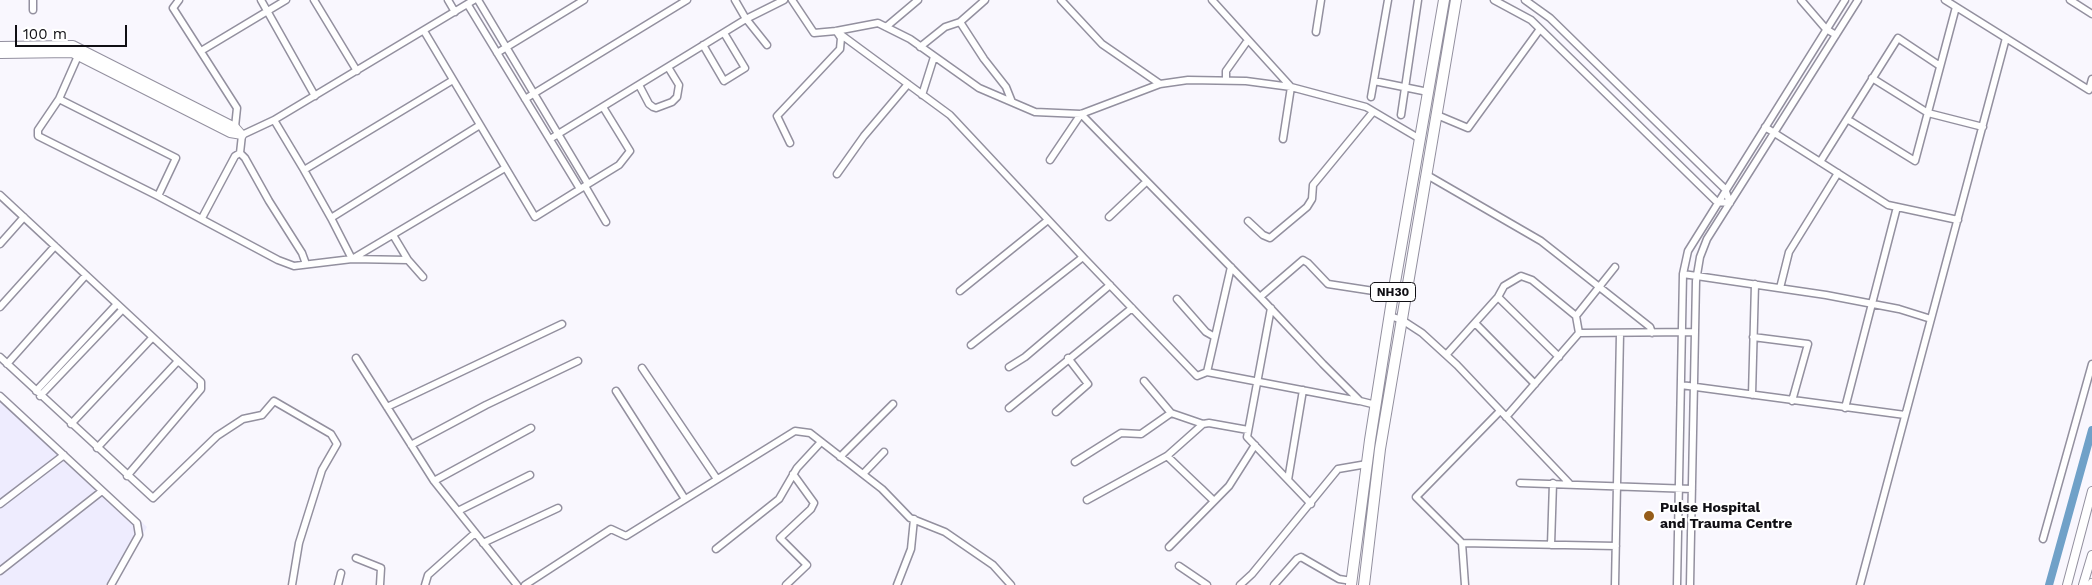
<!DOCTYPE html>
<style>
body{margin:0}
#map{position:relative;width:2092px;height:585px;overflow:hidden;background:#f9f7fe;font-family:"Work Sans",sans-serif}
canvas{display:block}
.scale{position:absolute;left:15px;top:25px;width:112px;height:22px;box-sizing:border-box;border:2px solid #100f14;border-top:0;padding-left:6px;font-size:15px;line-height:18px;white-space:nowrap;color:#100f14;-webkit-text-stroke:4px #fff;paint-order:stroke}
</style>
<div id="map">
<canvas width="2092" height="585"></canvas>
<div class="scale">100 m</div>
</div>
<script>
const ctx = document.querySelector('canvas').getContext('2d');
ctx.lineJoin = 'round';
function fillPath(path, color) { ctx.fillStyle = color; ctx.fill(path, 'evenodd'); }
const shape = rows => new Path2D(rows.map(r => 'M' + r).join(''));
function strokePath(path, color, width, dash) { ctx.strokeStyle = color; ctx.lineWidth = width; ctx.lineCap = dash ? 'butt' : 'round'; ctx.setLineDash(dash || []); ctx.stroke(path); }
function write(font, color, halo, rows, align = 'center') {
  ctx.font = font + ' "Work Sans",sans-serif'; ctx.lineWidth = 4.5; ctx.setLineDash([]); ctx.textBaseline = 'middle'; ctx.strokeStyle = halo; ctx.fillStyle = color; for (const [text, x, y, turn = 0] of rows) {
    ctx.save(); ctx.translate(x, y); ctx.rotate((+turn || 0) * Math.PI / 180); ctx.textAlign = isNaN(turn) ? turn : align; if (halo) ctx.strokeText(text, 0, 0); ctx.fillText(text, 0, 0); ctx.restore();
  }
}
fillPath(shape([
 [0,391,147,527,115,585,0,585]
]), '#eeecfe');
strokePath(shape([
 [2049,585,2092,430]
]), '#70a1c8', 8);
const minor = shape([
 [33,0,33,10],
 [179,0,173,8,237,108,235,127],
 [261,0,315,96],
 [314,0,357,71],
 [448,0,455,12],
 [478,0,588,184,580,189],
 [792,0,814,33,836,31,878,23,910,39,979,88,1035,112,1081,114,1160,84,1188,80,1246,81,1291,87,1366,107,1420,139],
 [1061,0,1102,44,1160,84],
 [1212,0,1291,87,1283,139],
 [1494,0,1531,20,1717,202,1730,203,1725,189,1550,18,1525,0],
 [1801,0,1826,29,1836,35],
 [1945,0,2089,90,2092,79],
 [2070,0,2092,14],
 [746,19,784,0],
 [747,20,767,45],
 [960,22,984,59,1006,87,1012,102],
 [886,27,918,0],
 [424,31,535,217,580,189,468,5],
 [836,31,950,115,1083,257],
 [1316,32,1321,0],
 [703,45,724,81,745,68,724,33],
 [920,47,945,27,960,22,985,0],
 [201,51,286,0],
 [497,53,584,0],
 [78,56,59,99,38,130,38,136,158,196,278,260,294,266,352,259,408,260,393,235],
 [1872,78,1928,113,1983,127],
 [1226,80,1226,71,1248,40],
 [1374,81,1428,92],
 [639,85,649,104,653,107,656,108,672,102,677,97,679,85,668,67],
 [922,95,934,57],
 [1371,97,1388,0],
 [59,99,176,158,158,196],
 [525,99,687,0],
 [1081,114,1260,297,1323,364,1360,401,1376,405],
 [1401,115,1418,0],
 [1437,115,1468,128,1540,29],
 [1847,119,1915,161,1956,7],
 [274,120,304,170,453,80],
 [1765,127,1888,205,1958,220],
 [550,139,746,19,735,0],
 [790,143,777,116,840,49,841,38,837,32],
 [240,153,245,158,269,201,302,253,306,264],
 [1050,160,1081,114],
 [1820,162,1898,38,1940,66],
 [304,170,331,218,480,125],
 [837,174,864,136,908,84],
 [1427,175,1541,241,1650,327,1652,333],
 [588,184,619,165,630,151,603,107],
 [585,186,606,222],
 [0,195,201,382,201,389,127,476],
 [1109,217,1146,182],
 [202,218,235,156,240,153,242,135,274,120,474,0],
 [331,218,352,259,505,168],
 [1248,221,1263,235,1270,238,1307,207,1312,199,1313,185,1373,112],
 [0,244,24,217],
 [408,260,423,277],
 [1231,267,1207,372,1359,401],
 [1683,274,1826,295,1899,309,1931,319],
 [1780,288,1789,252,1838,173],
 [960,291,1048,220],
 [1260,297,1303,260,1308,263,1328,284,1393,294],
 [1498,297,1559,357],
 [1177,299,1206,332,1215,337],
 [0,307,55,246],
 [1271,308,1247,437,1288,480,1303,390],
 [1390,316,1402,320,1422,333,1457,365,1569,483],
 [1475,323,1535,384],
 [1579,333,1576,316,1615,267],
 [1753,337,1808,344,1792,401],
 [971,345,1083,257,1197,376,1207,372],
 [1446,355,1498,297,1504,286,1521,276,1532,280,1576,316],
 [0,357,153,498,217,436,243,419,262,415,274,401,331,434,337,444,322,470,299,543,292,585],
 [356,358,434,481,517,585],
 [7,364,86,275],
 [1009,367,1025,357,1110,285],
 [642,368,717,479],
 [1144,381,1171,413,1203,424,1209,423,1248,430],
 [1681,385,1905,415],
 [36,391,116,305],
 [616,391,685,499],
 [1752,395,1755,284],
 [0,396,137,523,139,535,111,585],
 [40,396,122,310],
 [387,407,562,324],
 [1009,408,1132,308],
 [1845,408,1897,207],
 [1500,411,1416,497,1462,543,1616,546],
 [1056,412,1088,384,1068,358],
 [1506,417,1579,333,1695,332],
 [71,424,152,338],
 [411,445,486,405,578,361],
 [97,448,178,361],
 [1167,456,1214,501],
 [840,457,893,404],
 [1075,462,1121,433,1141,434,1171,413],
 [863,474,884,452],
 [1288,480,1311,504],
 [434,481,531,428],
 [1520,483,1692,489],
 [1087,500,1167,456,1203,424],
 [0,504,64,455],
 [458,511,530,475],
 [2043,539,2092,364],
 [483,543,558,508],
 [1462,543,1465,585],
 [1551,545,1553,483],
 [1169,547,1229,486,1255,445],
 [716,549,779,499,797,468,821,442],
 [356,558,381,568,380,585],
 [1179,566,1207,585],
 [0,571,102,491],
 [338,585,341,573],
 [425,585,428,575,475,533],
 [525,585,611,529,626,536,795,431,810,433,882,489,910,518,945,532,993,565,1011,585],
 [786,585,807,565,780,538,811,509,814,503,793,474],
 [897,585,911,549,914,519],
 [1240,585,1252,574,1338,469,1367,464],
 [1274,585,1297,559,1301,557,1339,579,1352,581],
 [1615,585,1620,334],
 [1677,585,1683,274,1688,251,1845,0],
 [1690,585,1696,281,1700,257,1707,239,1858,0],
 [1860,585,2006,38]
]);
const tertiary = shape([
 [0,46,73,45,235,127,242,135],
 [0,54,72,53,230,133,242,135],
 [2067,585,2092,491],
 [2083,585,2092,555],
 [2091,585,2092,583]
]);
const trunk = shape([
 [1351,585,1370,440,1393,294,1444,0],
 [1364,585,1380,449,1456,0]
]);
strokePath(minor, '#93909f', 9);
strokePath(tertiary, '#93909f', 10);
strokePath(trunk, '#93909f', 12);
strokePath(minor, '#fff', 6);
strokePath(tertiary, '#fff', 8);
strokePath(trunk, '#fff', 10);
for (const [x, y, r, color] of [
 [1649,516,6,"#965d1a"]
]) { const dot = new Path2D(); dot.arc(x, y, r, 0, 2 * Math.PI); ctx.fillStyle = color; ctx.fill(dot); strokePath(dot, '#fff', 2); }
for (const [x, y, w] of [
 [1393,292,45]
]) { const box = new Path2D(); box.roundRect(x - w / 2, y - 9.5, w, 19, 4); ctx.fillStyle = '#fff'; ctx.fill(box); strokePath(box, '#100f14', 1); }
write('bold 12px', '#100f14', null, [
 ["NH30",1393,292]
]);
write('bold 14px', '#100f14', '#fff', [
 ["Pulse Hospital",1660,508],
 ["and Trauma Centre",1660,524]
], 'left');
</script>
